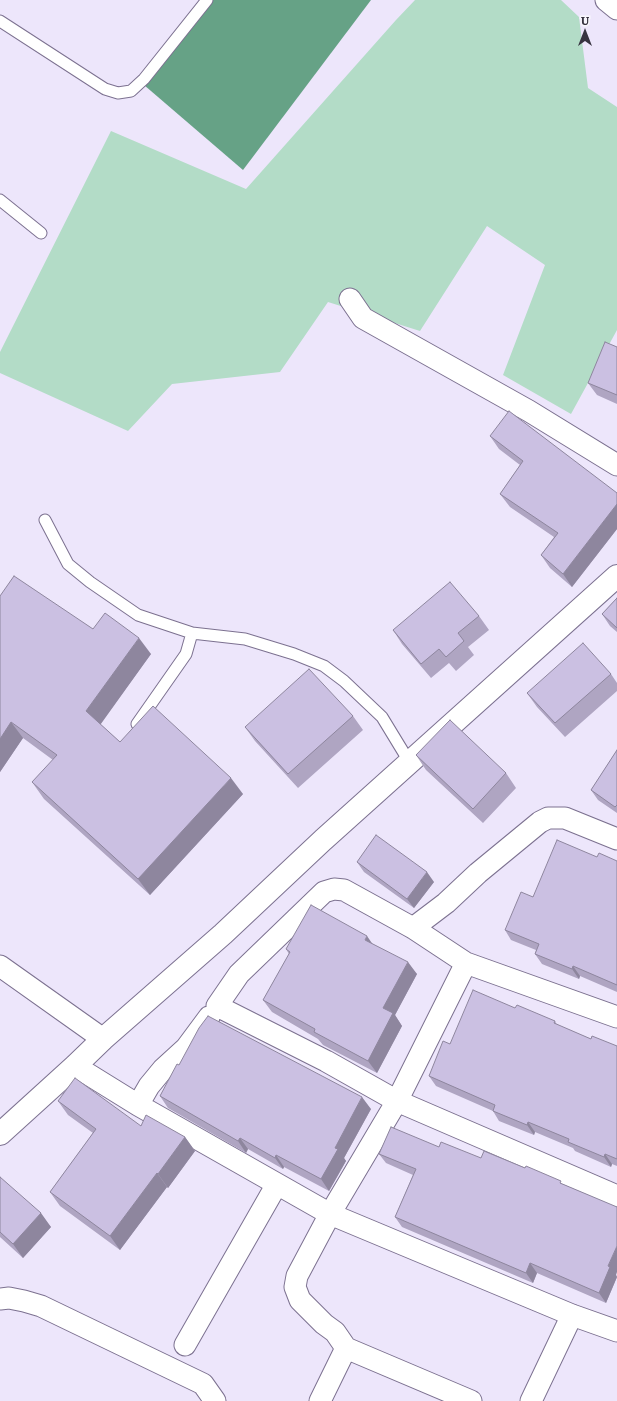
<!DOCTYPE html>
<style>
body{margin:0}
#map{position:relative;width:617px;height:1401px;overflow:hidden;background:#ede6fb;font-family:Literata,serif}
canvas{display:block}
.north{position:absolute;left:565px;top:12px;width:40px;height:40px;-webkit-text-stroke:3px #f8f6fd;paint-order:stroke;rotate:0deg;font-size:11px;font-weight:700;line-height:16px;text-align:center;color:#373340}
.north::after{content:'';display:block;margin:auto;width:14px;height:18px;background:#373340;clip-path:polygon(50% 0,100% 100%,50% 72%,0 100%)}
</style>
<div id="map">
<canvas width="617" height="1401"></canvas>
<div class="north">U</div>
</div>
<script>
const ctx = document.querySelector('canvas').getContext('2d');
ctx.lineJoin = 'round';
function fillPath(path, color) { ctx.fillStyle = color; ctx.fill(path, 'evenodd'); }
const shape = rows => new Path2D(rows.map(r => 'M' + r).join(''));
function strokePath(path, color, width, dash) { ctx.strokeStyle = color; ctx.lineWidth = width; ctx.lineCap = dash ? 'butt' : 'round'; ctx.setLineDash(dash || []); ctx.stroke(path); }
fillPath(shape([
 [415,0,561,0,579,17,588,88,617,107,617,330,571,414,503,375,545,265,487,226,420,331,328,302,280,372,172,384,128,431,0,373,0,352,111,131,246,189,396,20]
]), '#b3dcc7');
fillPath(shape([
 [212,0,371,0,243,170,144,85]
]), '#66a286');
const service = shape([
 [0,21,105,89,118,93,131,91,144,79,207,0],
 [0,200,41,233],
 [45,520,68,564,90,582,138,615,192,633,245,639,294,654,324,666,344,681,382,717,410,763],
 [137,724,186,654,192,633]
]);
const minor = shape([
 [606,0,617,9],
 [350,299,363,318,529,411,617,465],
 [413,928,446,903,478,873,540,822,548,818,565,818,617,839],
 [0,966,103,1039],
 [617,1017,466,963,413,928,344,890,334,889,324,892,239,974,217,1006,326,1061,397,1101,617,1196],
 [75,1066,138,1105,330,1214,572,1315,617,1331],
 [138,1105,149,1086,163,1069,186,1048,209,1017],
 [0,1299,9,1298,24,1301,41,1306,203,1384,215,1401],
 [185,1345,277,1184],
 [346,1348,471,1401],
 [320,1401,346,1348,335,1332,324,1324,300,1300,295,1287,297,1276,330,1214,397,1101,466,963],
 [531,1401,572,1315]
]);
const tertiary = shape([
 [0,1134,75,1066,103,1039,223,934,323,840,617,576]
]);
strokePath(service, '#7c7190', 13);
strokePath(minor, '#7c7190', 23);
strokePath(tertiary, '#7c7190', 24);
strokePath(service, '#fff', 11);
strokePath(minor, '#fff', 21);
strokePath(tertiary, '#fff', 22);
fillPath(shape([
 [617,347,617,404,597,395,588,383],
 [490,436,617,493,617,529,572,587,550,568,541,555,554,537,510,507,500,494,520,465,499,449],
 [0,596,93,629,151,654,100,724,120,742,243,794,150,895,44,799,32,782,53,760,23,738,0,772],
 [617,598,617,632,610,626,602,614],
 [479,616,489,630,468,647,474,655,456,671,449,663,431,678,402,644,393,630],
 [611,674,617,683,617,691,565,737,537,707,527,693],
 [353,716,363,730,298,788,255,741,245,727],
 [617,750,617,813,598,800,591,790],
 [416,755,506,773,516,788,483,823,426,770],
 [597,857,617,861,617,992,580,976,579,979,542,964,535,954,536,950,511,940,505,930,533,897],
 [357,862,434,882,414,908,364,872],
 [373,944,417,974,395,1015,402,1026,377,1073,323,1045,318,1039,272,1012,263,1000,289,954,286,949],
 [515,1008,555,1021,557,1025,591,1039,617,1046,617,1166,612,1164,611,1167,575,1151,573,1148,535,1132,534,1135,499,1121,493,1111,436,1086,429,1076,450,1044],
 [179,1065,371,1109,344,1158,346,1161,329,1191,284,1167,283,1169,248,1149,246,1153,168,1108,160,1096],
 [58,1101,141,1126,185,1137,195,1151,168,1188,167,1187,120,1250,60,1206,50,1192,93,1133,68,1115],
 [391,1127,616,1275,617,1277,606,1303,537,1273,533,1283,402,1227,395,1217,413,1175,386,1163,379,1154],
 [0,1177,51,1227,23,1258,0,1237]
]), '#afa5c2');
fillPath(shape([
 [617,504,617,529,572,587,563,574],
 [139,638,151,654,98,728,86,711],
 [11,722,23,738,0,772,0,739],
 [231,778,243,794,150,895,138,879],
 [427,872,434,882,414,908,407,899],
 [367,936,376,949,365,940],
 [408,962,417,974,395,1015,402,1026,377,1073,368,1061,383,1008],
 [573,966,580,976,579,979,572,969],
 [362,1097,371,1109,344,1158,346,1161,329,1191,321,1179,335,1148],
 [528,1122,535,1132,534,1135,527,1125],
 [185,1137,195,1151,168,1188,158,1174],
 [240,1138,248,1149,246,1153,238,1141],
 [605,1154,612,1164,611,1167,604,1157],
 [276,1155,284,1167,283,1169,275,1158],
 [157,1173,167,1187,120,1250,110,1236],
 [41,1213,51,1227,23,1258,13,1244],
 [617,1246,617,1272,616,1275,617,1277,606,1303,599,1293,608,1266],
 [530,1263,537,1273,533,1283,526,1273]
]), '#8e869e');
const building = shape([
 [605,342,617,347,617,395,588,383,605,342],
 [509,411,617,493,617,504,563,574,541,555,558,533,500,494,523,461,490,436,509,411],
 [14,576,93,629,105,613,139,638,86,711,120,742,153,706,231,778,138,879,32,782,57,755,11,722,0,739,0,596,14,576],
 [450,582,479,616,458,633,464,641,446,657,439,649,421,664,393,630,450,582],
 [617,598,617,628,602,614,617,598],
 [583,643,611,674,555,723,527,693,583,643],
 [309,669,353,716,288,774,245,727,309,669],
 [450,720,506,773,473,809,416,755,450,720],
 [617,750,617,805,615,807,591,790,617,750],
 [376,835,427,872,407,899,357,862,376,835],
 [557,840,597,857,599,853,617,861,617,985,573,966,572,969,535,954,539,944,505,930,521,892,533,897,557,840],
 [311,905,367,936,365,940,408,962,383,1008,393,1013,368,1061,314,1032,315,1029,263,1000,290,952,286,949,311,905],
 [473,990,515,1008,517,1005,555,1021,554,1023,591,1039,592,1036,617,1046,617,1159,605,1154,604,1157,568,1142,569,1139,528,1122,527,1125,493,1111,495,1105,429,1076,443,1041,450,1044,473,990],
 [208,1016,362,1097,335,1148,338,1149,321,1179,276,1155,275,1158,240,1138,238,1141,160,1096,177,1064,179,1065,199,1028,208,1016],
 [75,1078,141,1126,146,1115,185,1137,158,1174,157,1173,110,1236,50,1192,96,1129,58,1101,75,1078],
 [391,1127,439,1147,441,1142,481,1158,484,1151,525,1168,526,1166,561,1181,560,1183,617,1207,617,1246,608,1266,610,1267,599,1293,530,1263,526,1273,395,1217,416,1169,379,1154,391,1127],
 [0,1177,41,1213,13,1244,0,1232,0,1177]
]);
fillPath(building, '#cbc0e2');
strokePath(building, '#8e869e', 1);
</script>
